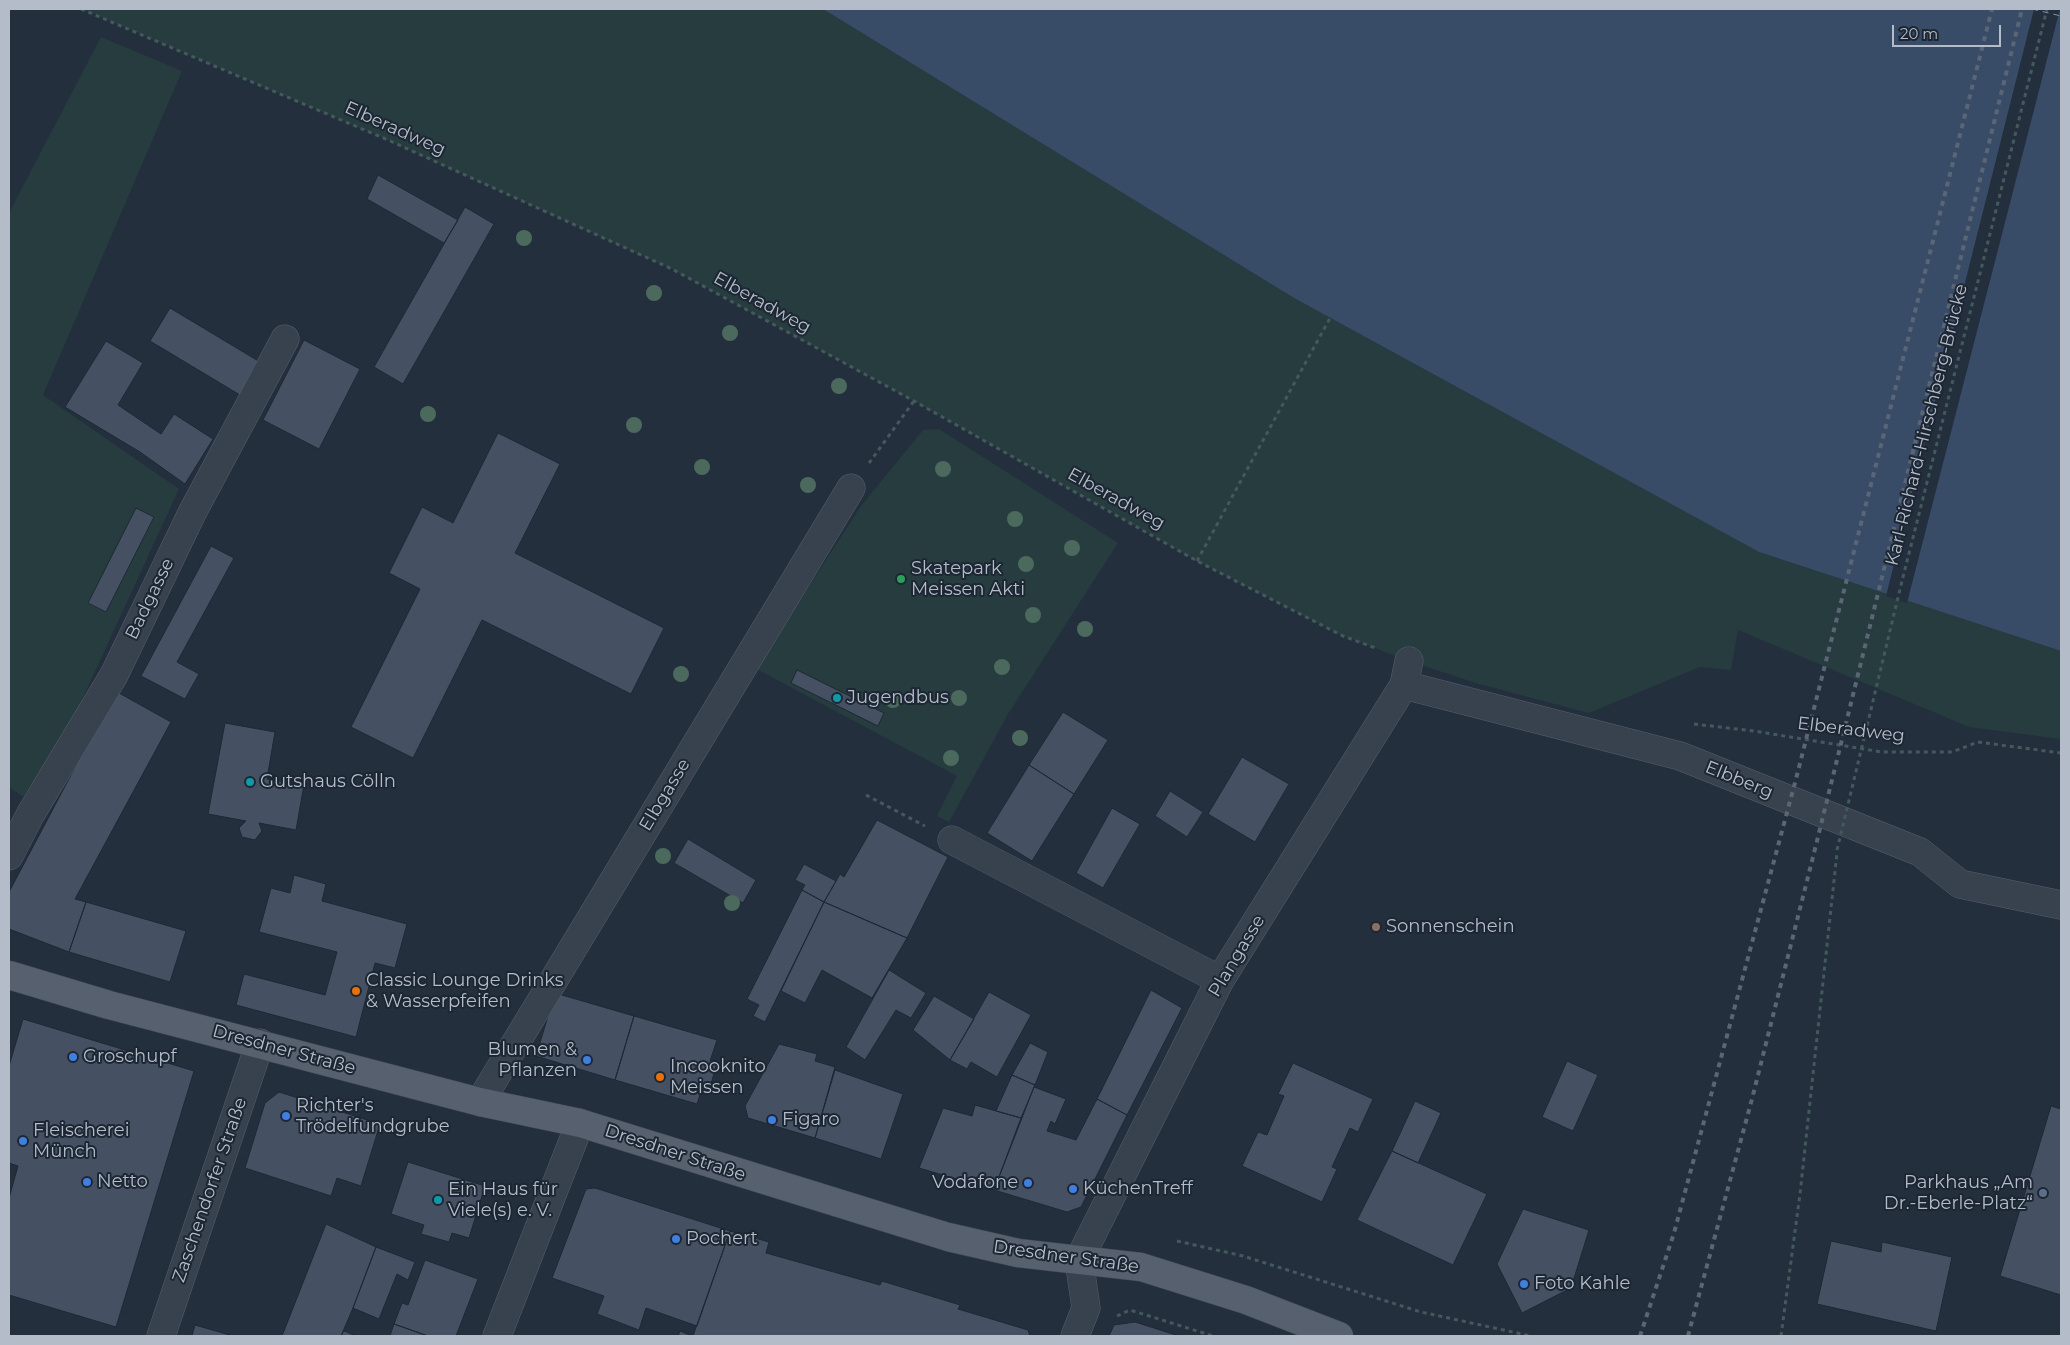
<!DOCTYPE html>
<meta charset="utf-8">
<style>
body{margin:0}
#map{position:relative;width:2070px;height:1345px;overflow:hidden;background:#242f3e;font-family:Montserrat,sans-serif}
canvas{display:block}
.frame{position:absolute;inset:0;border:10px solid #b4bcc9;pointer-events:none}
.scale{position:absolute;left:1892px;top:25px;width:109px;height:22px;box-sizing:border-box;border:2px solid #b4bcc9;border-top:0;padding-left:6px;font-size:15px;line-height:18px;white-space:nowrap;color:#b4bcc9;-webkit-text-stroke:4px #1d2633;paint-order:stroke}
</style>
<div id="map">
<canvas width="2070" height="1345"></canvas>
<div class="frame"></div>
<div class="scale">20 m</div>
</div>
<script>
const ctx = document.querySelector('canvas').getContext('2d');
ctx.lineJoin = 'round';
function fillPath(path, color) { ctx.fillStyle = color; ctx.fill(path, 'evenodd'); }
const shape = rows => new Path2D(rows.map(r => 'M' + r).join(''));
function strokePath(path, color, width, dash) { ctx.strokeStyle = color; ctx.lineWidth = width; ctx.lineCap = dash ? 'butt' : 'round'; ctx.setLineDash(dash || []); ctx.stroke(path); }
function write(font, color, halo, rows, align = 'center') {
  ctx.font = font + ' Montserrat,sans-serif'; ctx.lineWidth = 4; ctx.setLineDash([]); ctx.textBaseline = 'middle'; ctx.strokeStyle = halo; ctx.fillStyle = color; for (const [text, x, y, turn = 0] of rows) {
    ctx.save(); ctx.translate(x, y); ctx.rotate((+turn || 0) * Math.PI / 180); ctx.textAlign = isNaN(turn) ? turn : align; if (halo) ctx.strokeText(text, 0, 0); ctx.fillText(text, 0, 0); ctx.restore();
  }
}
fillPath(shape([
 [82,9,823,9,1294,298,1759,552,2061,651,2061,739,1969,727,1738,630,1731,670,1700,667,1589,713,1479,684,1409,661,1343,636,1197,561,914,401,672,269,388,140],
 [101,37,182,71,43,395,179,489,63,741,23,797,9,787,9,213],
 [939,429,1118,543,1008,714,949,822,937,816,957,776,753,667,789,617,861,506,923,430]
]), '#263c3f');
fillPath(shape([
 [823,9,2061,9,2061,651,1759,552,1294,298]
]), '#394c67');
fillPath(shape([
 [2034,9,2060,9,1907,603,1886,596]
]), '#242f3e');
strokePath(shape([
 [2032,9,2061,16]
]), '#7c92b1', 1, [6, 5]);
const building = shape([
 [378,175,458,220,444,243,367,199,378,175],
 [465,207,494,224,403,384,374,367,465,207],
 [170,308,260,362,240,395,150,341,170,308],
 [304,340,360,369,319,449,263,420,304,340],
 [106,341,143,363,118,405,161,434,174,414,213,439,185,484,140,452,65,407,106,341],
 [498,433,560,464,515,553,664,628,631,694,482,620,413,758,351,727,420,589,389,573,422,507,453,523,498,433],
 [136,508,154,517,106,612,88,603,136,508],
 [211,546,234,558,177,662,199,674,185,699,141,676,211,546],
 [797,670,884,713,878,726,791,683,797,670],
 [119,693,171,722,75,899,86,902,69,952,9,929,9,892,89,741,119,693],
 [1063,712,1108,740,1074,794,1029,765,1063,712],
 [225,723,275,732,267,779,304,785,296,830,259,823,262,831,255,840,242,837,239,828,246,821,208,814,225,723],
 [1242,757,1289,784,1255,842,1208,814,1242,757],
 [1029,765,1074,794,1032,861,987,833,1029,765],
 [1170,791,1203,812,1187,837,1155,816,1170,791],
 [1112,808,1140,824,1103,888,1076,873,1112,808],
 [877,820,948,857,907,938,824,902,840,874,844,877,877,820],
 [688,839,756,880,743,903,674,863,688,839],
 [804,864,836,881,824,902,802,890,805,885,795,880,804,864],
 [294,875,326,884,322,901,407,924,395,968,375,963,356,1037,236,1005,244,974,325,995,337,952,259,932,271,888,290,893,294,875],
 [802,890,824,902,765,1022,753,1016,759,1005,747,999,802,890],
 [86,902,186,931,170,982,69,952,86,902],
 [824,902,907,938,872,998,822,970,805,1003,781,991,824,902],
 [889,970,926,993,911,1018,896,1010,865,1060,846,1047,889,970],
 [1151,990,1182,1008,1127,1115,1097,1099,1151,990],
 [989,992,1031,1015,997,1077,971,1062,967,1069,950,1060,989,992],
 [555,993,634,1016,615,1080,536,1056,555,993],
 [934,996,974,1019,950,1060,913,1030,934,996],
 [634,1016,717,1040,710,1061,717,1063,711,1084,704,1082,697,1104,615,1080,634,1016],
 [23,1019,194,1071,116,1327,9,1295,9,1198,18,1166,9,1163,9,1066,23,1019],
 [1030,1043,1048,1052,1035,1085,1012,1075,1030,1043],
 [779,1044,817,1054,815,1061,835,1067,815,1138,748,1118,745,1106,779,1044],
 [1567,1061,1598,1075,1573,1131,1542,1117,1567,1061],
 [1293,1063,1373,1099,1358,1132,1350,1128,1332,1167,1337,1169,1322,1202,1242,1166,1258,1132,1267,1135,1284,1096,1278,1094,1293,1063],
 [835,1070,903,1094,881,1159,815,1138,835,1070],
 [1012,1075,1035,1085,1021,1118,996,1111,1012,1075],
 [1034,1087,1066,1099,1055,1124,1051,1121,1047,1131,1076,1140,1097,1099,1127,1115,1081,1207,1067,1212,994,1190,1034,1087],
 [279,1092,380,1124,361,1186,337,1178,331,1196,245,1168,265,1103,279,1092],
 [1415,1101,1441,1113,1418,1163,1392,1151,1415,1101],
 [975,1105,1021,1118,994,1190,919,1168,943,1108,972,1116,975,1105],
 [2051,1106,2061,1109,2061,1295,2000,1276,2051,1106],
 [1392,1151,1487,1194,1453,1265,1357,1220,1392,1151],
 [408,1162,485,1186,469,1238,452,1233,449,1242,421,1234,424,1225,391,1214,408,1162],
 [595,1188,730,1231,697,1326,646,1308,639,1330,597,1314,604,1296,552,1278,586,1189,595,1188],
 [1523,1209,1589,1230,1571,1288,1522,1313,1497,1264,1523,1209],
 [326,1224,376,1247,353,1308,341,1336,282,1336,326,1224],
 [730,1231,769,1242,766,1253,880,1285,882,1281,960,1305,958,1309,1028,1330,1030,1336,693,1336,730,1231],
 [1831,1241,1881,1252,1882,1242,1952,1257,1936,1331,1817,1304,1831,1241],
 [376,1247,415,1262,408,1280,397,1274,379,1319,353,1308,376,1247],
 [425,1260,478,1279,456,1336,428,1336,394,1324,402,1303,408,1305,425,1260],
 [1135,1322,1179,1336,1109,1336,1114,1325,1135,1322],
 [394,1324,428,1336,390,1336,394,1324],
 [195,1325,233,1336,192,1336,195,1325],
 [344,1331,356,1336,341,1336,344,1331],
 [680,1331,692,1336,678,1336,680,1331]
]);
fillPath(building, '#455162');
strokePath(building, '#1f2835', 1);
const minor = shape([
 [1404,685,1680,756,1920,852,1960,884,2061,905],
 [952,840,1220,980],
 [9,856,30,815,114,675,192,513,285,339],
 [480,1102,851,488],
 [161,1336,260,1043],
 [497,1336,580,1123],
 [1075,1336,1086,1308,1079,1260,1089,1240,1220,980,1404,685,1409,661]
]);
const major = shape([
 [9,975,109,1005,480,1102,580,1123,948,1237,1018,1253,1141,1267,1246,1300,1339,1336]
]);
strokePath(minor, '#565f6c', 29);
strokePath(major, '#414a57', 29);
strokePath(shape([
 [81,9,388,140,672,269,914,401,1197,561,1343,636,1378,649],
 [869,463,914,401],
 [1197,561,1330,318],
 [1694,724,1754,731,1882,752,1952,752,1978,742,2061,753],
 [866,795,925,826],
 [1177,1241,1243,1256,1421,1312,1531,1336],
 [1117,1316,1130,1310,1213,1336],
 [1781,1336,1800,1194,1837,853]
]), '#44595c', 3, [4, 4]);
strokePath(minor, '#38414e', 28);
strokePath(major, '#56606e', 28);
strokePath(shape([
 [1640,1336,1674,1233,1796,779,1992,9],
 [1688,1336,1752,1099,1816,845,2022,9]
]), '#5a6575', 4, [5, 5]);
strokePath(shape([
 [1837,850,1902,581,2047,9]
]), '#44595c', 3, [4, 4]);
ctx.fillStyle = '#4b6a5d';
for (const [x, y] of [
 [524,238],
 [654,293],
 [730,333],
 [839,386],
 [428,414],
 [634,425],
 [702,467],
 [943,469],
 [808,485],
 [1015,519],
 [1072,548],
 [1026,564],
 [1033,615],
 [1085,629],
 [1002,667],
 [681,674],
 [959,698],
 [893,700],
 [1020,738],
 [951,758],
 [663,856],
 [732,903]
]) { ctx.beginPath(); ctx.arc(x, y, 8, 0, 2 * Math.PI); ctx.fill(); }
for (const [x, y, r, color] of [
 [901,579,5,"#2e9e5b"],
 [837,698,5,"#0f9aa8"],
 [250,782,5,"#0f9aa8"],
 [1376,927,5,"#8d6e63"],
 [356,991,5,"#e8710a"],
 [73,1057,5,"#3f7fe0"],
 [587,1060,5,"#3f7fe0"],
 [660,1077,5,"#e8710a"],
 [286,1116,5,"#3f7fe0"],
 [772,1120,5,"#3f7fe0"],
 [23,1141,5,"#3f7fe0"],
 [87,1182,5,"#3f7fe0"],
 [1028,1183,5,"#3f7fe0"],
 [1073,1189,5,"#3f7fe0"],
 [2043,1193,5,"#5c6f8a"],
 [438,1200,5,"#0f9aa8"],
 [676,1239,5,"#3f7fe0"],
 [1524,1284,5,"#3f7fe0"]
]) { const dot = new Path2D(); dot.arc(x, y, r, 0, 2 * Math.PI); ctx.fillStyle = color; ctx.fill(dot); strokePath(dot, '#1d2633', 2); }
write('18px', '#b4bcc9', '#1d2633', [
 ["Elberadweg",395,129,24],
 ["Elberadweg",762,303,29],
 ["Karl-Richard-Hirschberg-Brücke",1927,425,-76],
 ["Elberadweg",1116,499,29],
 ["Badgasse",150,599,-64],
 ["Elberadweg",1851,730,7],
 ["Elbberg",1739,780,22],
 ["Elbgasse",665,795,-59],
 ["Plangasse",1237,956,-59],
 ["Dresdner Straße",284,1050,15],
 ["Dresdner Straße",675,1153,18],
 ["Zaschendorfer Straße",210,1190,-71],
 ["Dresdner Straße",1066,1257,8]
]);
write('18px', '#b4bcc9', '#1d2633', [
 ["Skatepark",911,569],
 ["Meissen Akti",911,590],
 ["Jugendbus",847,698],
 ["Gutshaus Cölln",260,782],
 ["Sonnenschein",1386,927],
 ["Classic Lounge Drinks",366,981],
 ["& Wasserpfeifen",366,1002],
 ["Blumen &",577,1050,"right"],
 ["Pflanzen",577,1071,"right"],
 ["Groschupf",83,1057],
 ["Incooknito",670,1067],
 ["Meissen",670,1088],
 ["Richter's",296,1106],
 ["Trödelfundgrube",296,1127],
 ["Figaro",782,1120],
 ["Fleischerei",33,1131],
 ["Münch",33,1152],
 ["Netto",97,1182],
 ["Vodafone",1018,1183,"right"],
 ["Parkhaus „Am",2033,1183,"right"],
 ["Dr.-Eberle-Platz“",2033,1204,"right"],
 ["KüchenTreff",1083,1189],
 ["Ein Haus für",448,1190],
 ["Viele(s) e. V.",448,1211],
 ["Pochert",686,1239],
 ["Foto Kahle",1534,1284]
], 'left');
</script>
